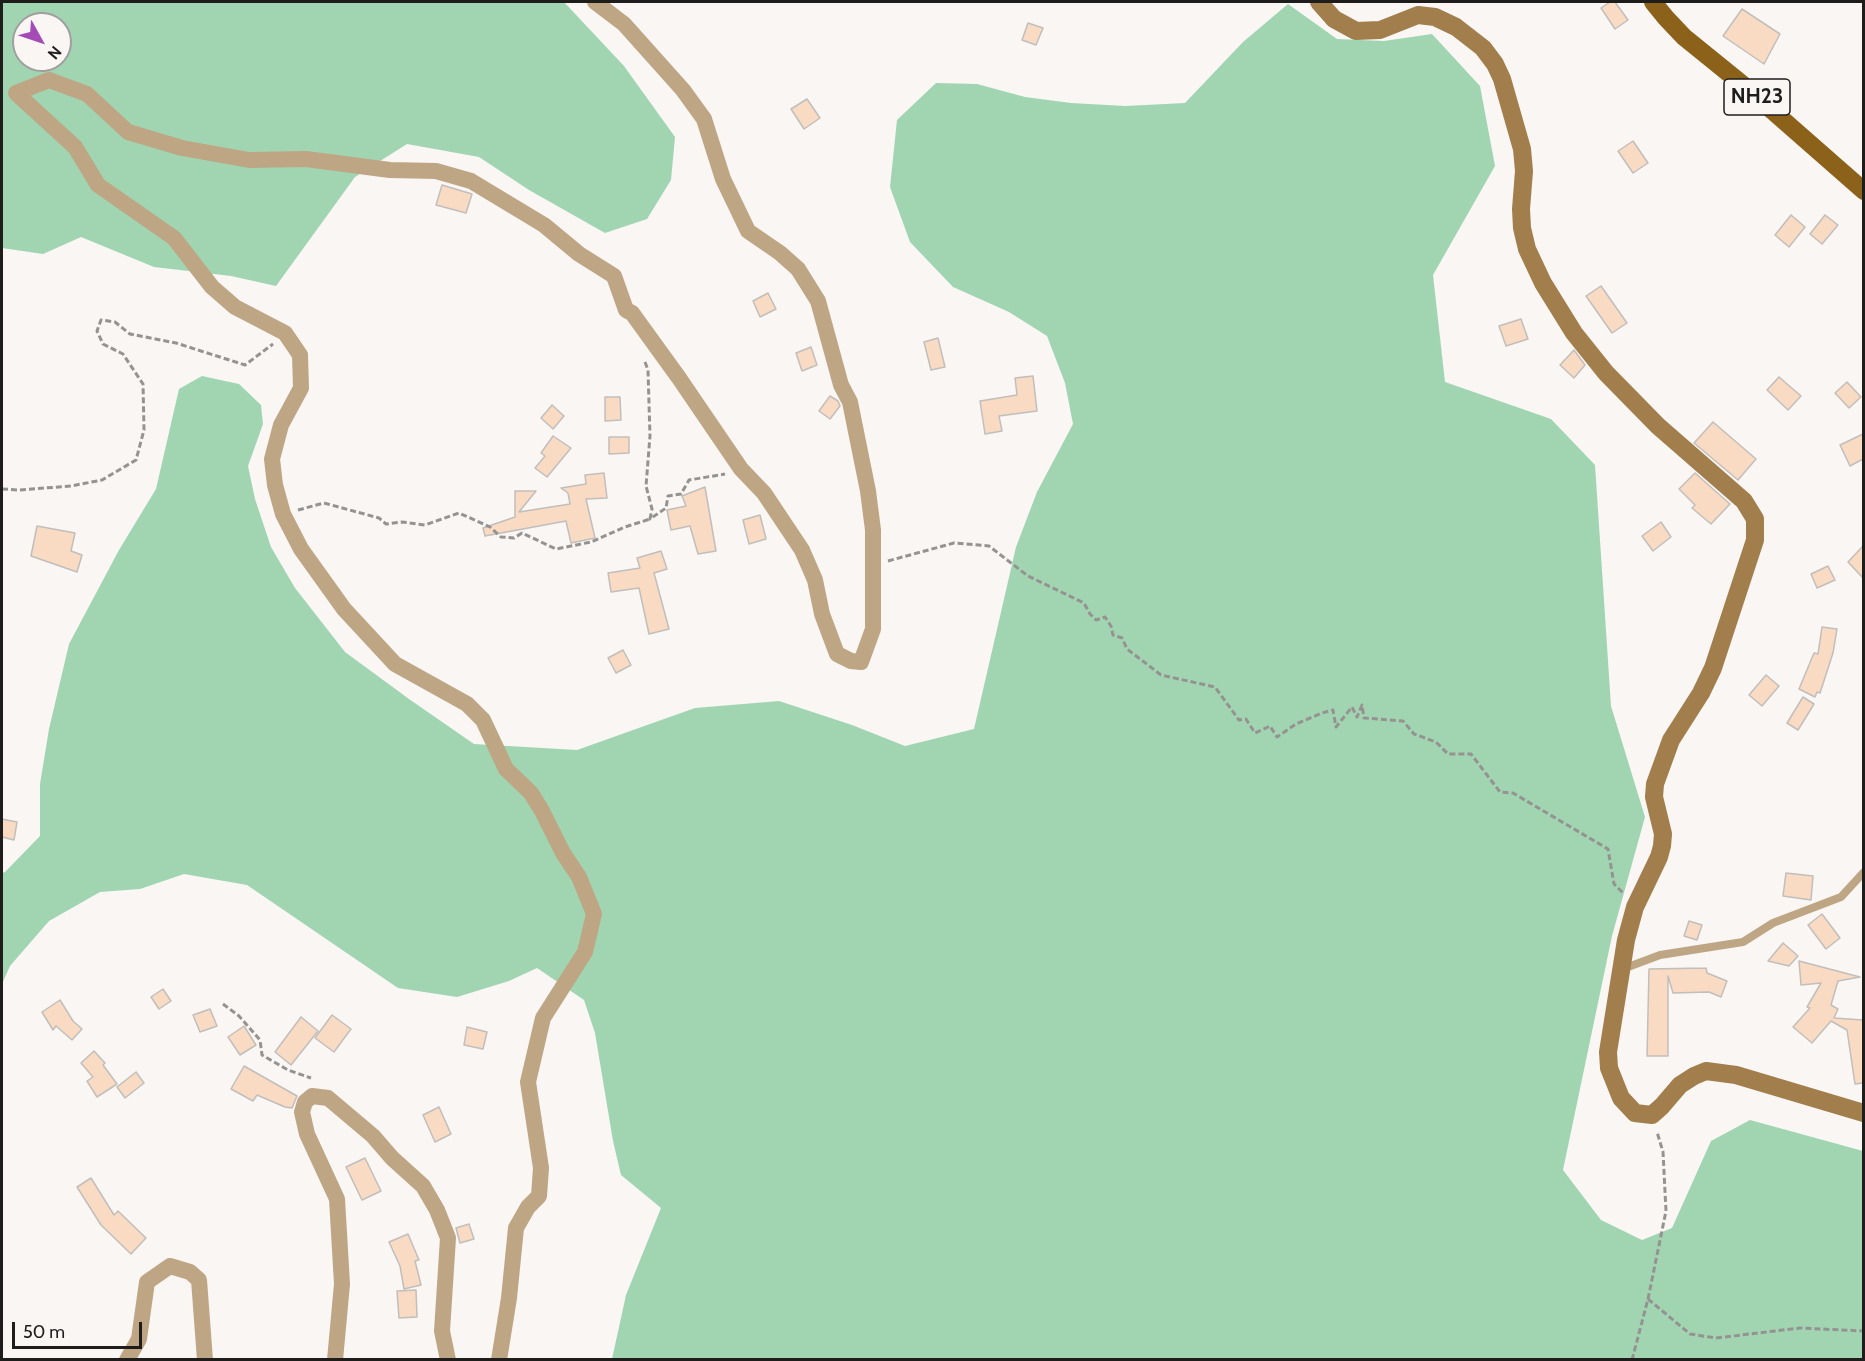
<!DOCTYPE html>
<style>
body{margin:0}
#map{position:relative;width:1865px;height:1361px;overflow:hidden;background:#f9f6f4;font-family:Cabin,sans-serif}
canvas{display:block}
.frame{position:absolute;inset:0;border:3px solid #1e1d1c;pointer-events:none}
.north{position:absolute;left:12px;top:12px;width:60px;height:60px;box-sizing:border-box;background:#f9f6f4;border:2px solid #a19f9e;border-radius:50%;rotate:130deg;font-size:16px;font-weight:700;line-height:24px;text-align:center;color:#1e1d1c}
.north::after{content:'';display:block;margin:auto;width:21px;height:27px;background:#a54bb6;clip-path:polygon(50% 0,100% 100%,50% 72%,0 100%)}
.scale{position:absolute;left:12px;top:1322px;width:130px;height:27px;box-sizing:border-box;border:3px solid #1e1d1c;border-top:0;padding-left:8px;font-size:18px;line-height:21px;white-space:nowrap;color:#1e1d1c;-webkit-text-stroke:4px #f9f6f4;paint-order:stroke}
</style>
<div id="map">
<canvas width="1865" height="1361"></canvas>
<div class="frame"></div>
<div class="north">N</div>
<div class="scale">50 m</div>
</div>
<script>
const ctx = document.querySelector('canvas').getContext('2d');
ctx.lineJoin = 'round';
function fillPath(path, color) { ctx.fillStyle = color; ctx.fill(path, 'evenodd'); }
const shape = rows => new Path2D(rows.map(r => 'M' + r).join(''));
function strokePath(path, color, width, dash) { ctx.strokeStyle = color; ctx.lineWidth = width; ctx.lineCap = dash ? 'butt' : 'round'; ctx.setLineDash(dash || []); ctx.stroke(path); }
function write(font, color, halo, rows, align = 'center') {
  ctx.font = font + ' Cabin,sans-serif'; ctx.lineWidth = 4.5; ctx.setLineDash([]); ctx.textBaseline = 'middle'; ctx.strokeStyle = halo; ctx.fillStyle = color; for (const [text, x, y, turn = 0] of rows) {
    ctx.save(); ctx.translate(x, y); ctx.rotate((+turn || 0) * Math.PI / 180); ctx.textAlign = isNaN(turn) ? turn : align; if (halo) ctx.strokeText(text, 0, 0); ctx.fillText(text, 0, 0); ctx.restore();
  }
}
fillPath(shape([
 [2,2,564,2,624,66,675,137,671,180,647,219,605,233,529,190,479,157,407,144,355,177,276,286,231,276,154,267,81,237,43,254,2,248],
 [24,24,60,24,60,60,24,60],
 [1288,4,1337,39,1384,41,1432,34,1480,86,1495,166,1433,275,1445,382,1551,419,1595,465,1611,706,1645,817,1612,936,1563,1170,1601,1220,1642,1240,1672,1228,1711,1141,1750,1120,1863,1151,1863,1359,612,1359,626,1295,661,1208,621,1175,613,1141,595,1033,584,1000,537,968,509,981,457,997,398,988,247,885,184,874,140,889,100,892,49,921,10,966,2,984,2,873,5,872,40,836,40,784,49,729,69,644,119,550,156,489,179,389,202,376,239,384,261,405,263,424,248,466,255,499,271,547,295,588,345,652,409,699,474,744,577,750,695,708,779,701,852,725,905,746,974,729,1016,547,1037,492,1073,424,1065,383,1047,336,1009,312,953,287,910,242,890,187,897,120,936,83,977,84,1025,97,1071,103,1125,106,1185,103,1243,42]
]), '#a1d5b1');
const building = shape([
 [1610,2,1615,2,1628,20,1615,29,1601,8,1610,2],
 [1742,9,1780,34,1764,64,1723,36,1742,9],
 [1028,23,1043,28,1036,45,1022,40,1028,23],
 [807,99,820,118,804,129,791,109,807,99],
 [1633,141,1648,163,1633,173,1618,151,1633,141],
 [442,185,472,194,466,213,436,205,442,185],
 [1791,215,1805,227,1789,247,1775,235,1791,215],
 [1825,215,1838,225,1822,244,1810,234,1825,215],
 [1601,286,1627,323,1612,333,1586,296,1601,286],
 [768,293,776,309,760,317,753,301,768,293],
 [1521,319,1528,339,1506,346,1499,326,1521,319],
 [938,338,945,367,931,370,924,342,938,338],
 [811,347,817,365,802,371,796,353,811,347],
 [1574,350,1585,365,1574,378,1560,365,1574,350],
 [1033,376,1037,411,999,416,1002,431,985,434,980,401,1017,395,1015,378,1033,376],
 [1779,377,1801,396,1788,410,1767,390,1779,377],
 [1847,382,1861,397,1849,408,1835,393,1847,382],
 [830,396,838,401,840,406,830,419,819,411,830,396],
 [605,397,620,397,621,420,605,421,605,397],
 [552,405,564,416,553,429,541,418,552,405],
 [1713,422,1756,459,1738,480,1694,443,1713,422],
 [1863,434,1863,459,1850,466,1840,445,1863,434],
 [553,436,571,448,547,477,535,468,545,456,541,453,553,436],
 [609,437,629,437,629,453,609,454,609,437],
 [604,473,607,498,586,499,595,538,571,543,566,521,485,536,483,528,515,517,515,491,536,491,519,512,570,504,568,493,561,488,586,484,585,475,604,473],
 [1695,473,1730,504,1711,524,1692,508,1695,505,1679,489,1695,473],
 [705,487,716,551,698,554,690,526,671,530,667,510,686,506,682,496,705,487],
 [760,515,766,539,749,544,743,520,760,515],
 [1661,522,1671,537,1653,551,1642,536,1661,522],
 [37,526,75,533,71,551,82,555,77,572,31,556,37,526],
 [1863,546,1863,578,1848,562,1863,546],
 [661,551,667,569,654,573,669,629,649,634,639,588,611,592,608,573,640,568,637,558,661,551],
 [1828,566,1835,580,1817,588,1811,574,1828,566],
 [1822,627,1837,629,1833,653,1820,693,1817,692,1815,697,1799,689,1814,653,1818,654,1822,627],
 [623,650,631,665,616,673,608,658,623,650],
 [1766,675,1779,686,1762,706,1749,695,1766,675],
 [1803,697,1814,704,1798,730,1787,723,1803,697],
 [2,819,17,822,14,840,2,837,2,819],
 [1786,873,1813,876,1811,900,1783,896,1786,873],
 [1822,914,1840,938,1826,949,1808,925,1822,914],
 [1689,921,1702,925,1697,940,1684,936,1689,921],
 [1783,943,1798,956,1789,966,1768,961,1783,943],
 [1799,961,1860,977,1838,981,1831,1005,1838,1009,1834,1018,1863,1020,1863,1083,1855,1084,1847,1030,1831,1021,1812,1043,1793,1027,1810,1008,1807,1007,1821,983,1801,985,1799,961],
 [1706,968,1707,973,1727,981,1721,997,1709,992,1673,993,1668,976,1668,1056,1647,1056,1649,969,1706,968],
 [163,989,171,1001,159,1009,151,997,163,989],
 [60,1000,73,1021,82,1029,72,1040,56,1026,53,1030,42,1012,60,1000],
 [210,1009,217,1026,200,1032,193,1015,210,1009],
 [332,1015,351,1029,334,1052,315,1038,332,1015],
 [301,1017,318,1031,291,1065,275,1052,301,1017],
 [244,1026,256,1045,240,1055,228,1037,244,1026],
 [467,1027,487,1032,483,1049,464,1045,467,1027],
 [94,1051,105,1063,103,1065,117,1084,97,1097,87,1081,93,1077,81,1063,94,1051],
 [244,1066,297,1096,292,1108,285,1107,257,1095,253,1101,231,1089,244,1066],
 [136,1072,144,1083,125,1098,117,1087,136,1072],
 [439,1107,451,1134,435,1142,423,1115,439,1107],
 [365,1158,381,1191,362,1200,346,1167,365,1158],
 [91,1178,114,1215,118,1211,146,1238,131,1254,101,1225,77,1187,91,1178],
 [469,1224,474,1239,460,1243,456,1228,469,1224],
 [408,1234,419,1260,415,1261,421,1285,404,1289,400,1266,389,1242,408,1234],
 [416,1290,417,1317,399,1318,397,1291,416,1290]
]);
fillPath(building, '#f9dac2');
strokePath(building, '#c1bebb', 1.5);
strokePath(shape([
 [645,362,648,370,650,436,646,486,652,509,650,519,666,508,668,496,681,494,689,480,725,474],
 [2,489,19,490,71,486,102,480,136,460,144,430,143,384,123,354,103,344,97,331,101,320,115,322,130,334,176,343,245,365,273,344],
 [298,510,324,503,379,518,386,524,402,522,425,525,459,513,490,527,501,537,514,538,522,533,556,549,591,542,625,527,650,519],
 [888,561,954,543,989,546,1028,576,1084,603,1090,614,1096,620,1105,617,1111,626,1113,635,1122,638,1127,649,1161,675,1215,687,1239,720,1246,719,1255,733,1270,726,1277,737,1296,724,1322,713,1333,710,1336,727,1352,707,1357,717,1362,705,1364,718,1403,721,1414,734,1436,742,1448,754,1471,754,1500,792,1513,793,1608,849,1614,884,1624,894],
 [223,1004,239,1016,260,1040,262,1055,288,1070,311,1078],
 [1648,1299,1690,1334,1716,1338,1800,1328,1864,1331],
 [1632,1360,1648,1299,1666,1211,1663,1152,1657,1132]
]), '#959391', 3, [6, 3]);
strokePath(shape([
 [1620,970,1660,955,1743,942,1773,923,1841,897,1864,872]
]), '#bea685', 8);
strokePath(shape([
 [127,1360,139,1339,147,1282,170,1266,190,1272,199,1280,205,1360],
 [335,1360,342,1284,337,1199,307,1134,302,1112,305,1102,312,1096,328,1098,373,1136,392,1158,423,1186,437,1210,448,1238,442,1331,448,1360],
 [499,1360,509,1298,516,1228,528,1207,539,1196,541,1168,528,1082,543,1018,585,952,594,914,579,877,563,853,542,811,531,793,506,769,483,720,467,704,395,664,344,609,301,549,283,514,275,485,272,459,281,425,301,388,300,355,285,333,235,307,212,287,174,238,98,185,75,147,16,93,49,80,87,94,128,132,182,148,249,160,306,159,390,170,436,171,471,181,544,225,579,254,614,276,626,310,632,313,679,378,741,469,764,493,802,550,815,580,822,614,837,654,851,661,861,662,873,629,873,530,868,491,850,402,841,385,818,301,798,269,780,253,748,231,723,179,704,119,683,90,624,24,595,2]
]), '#bea685', 16);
strokePath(shape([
 [1319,2,1334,19,1356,31,1380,30,1418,15,1435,17,1456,27,1483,48,1495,64,1502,79,1522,149,1524,171,1521,209,1522,228,1527,249,1543,283,1574,333,1606,373,1658,426,1744,501,1755,519,1755,540,1713,668,1701,693,1671,740,1655,784,1654,797,1663,834,1662,846,1659,857,1635,907,1626,940,1608,1052,1609,1068,1621,1098,1635,1113,1652,1115,1662,1106,1680,1085,1694,1076,1706,1071,1736,1075,1864,1113]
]), '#a17e4c', 18);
strokePath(shape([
 [1653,2,1666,18,1684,37,1742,84,1864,191]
]), '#8c611a', 18);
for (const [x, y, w] of [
 [1757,97,66]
]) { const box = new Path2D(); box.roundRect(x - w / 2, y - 18, w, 36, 4.5); ctx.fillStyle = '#f9f6f4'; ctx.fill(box); strokePath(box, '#1e1d1c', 1.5); }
write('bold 21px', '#1e1d1c', null, [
 ["NH23",1757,97]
]);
</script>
